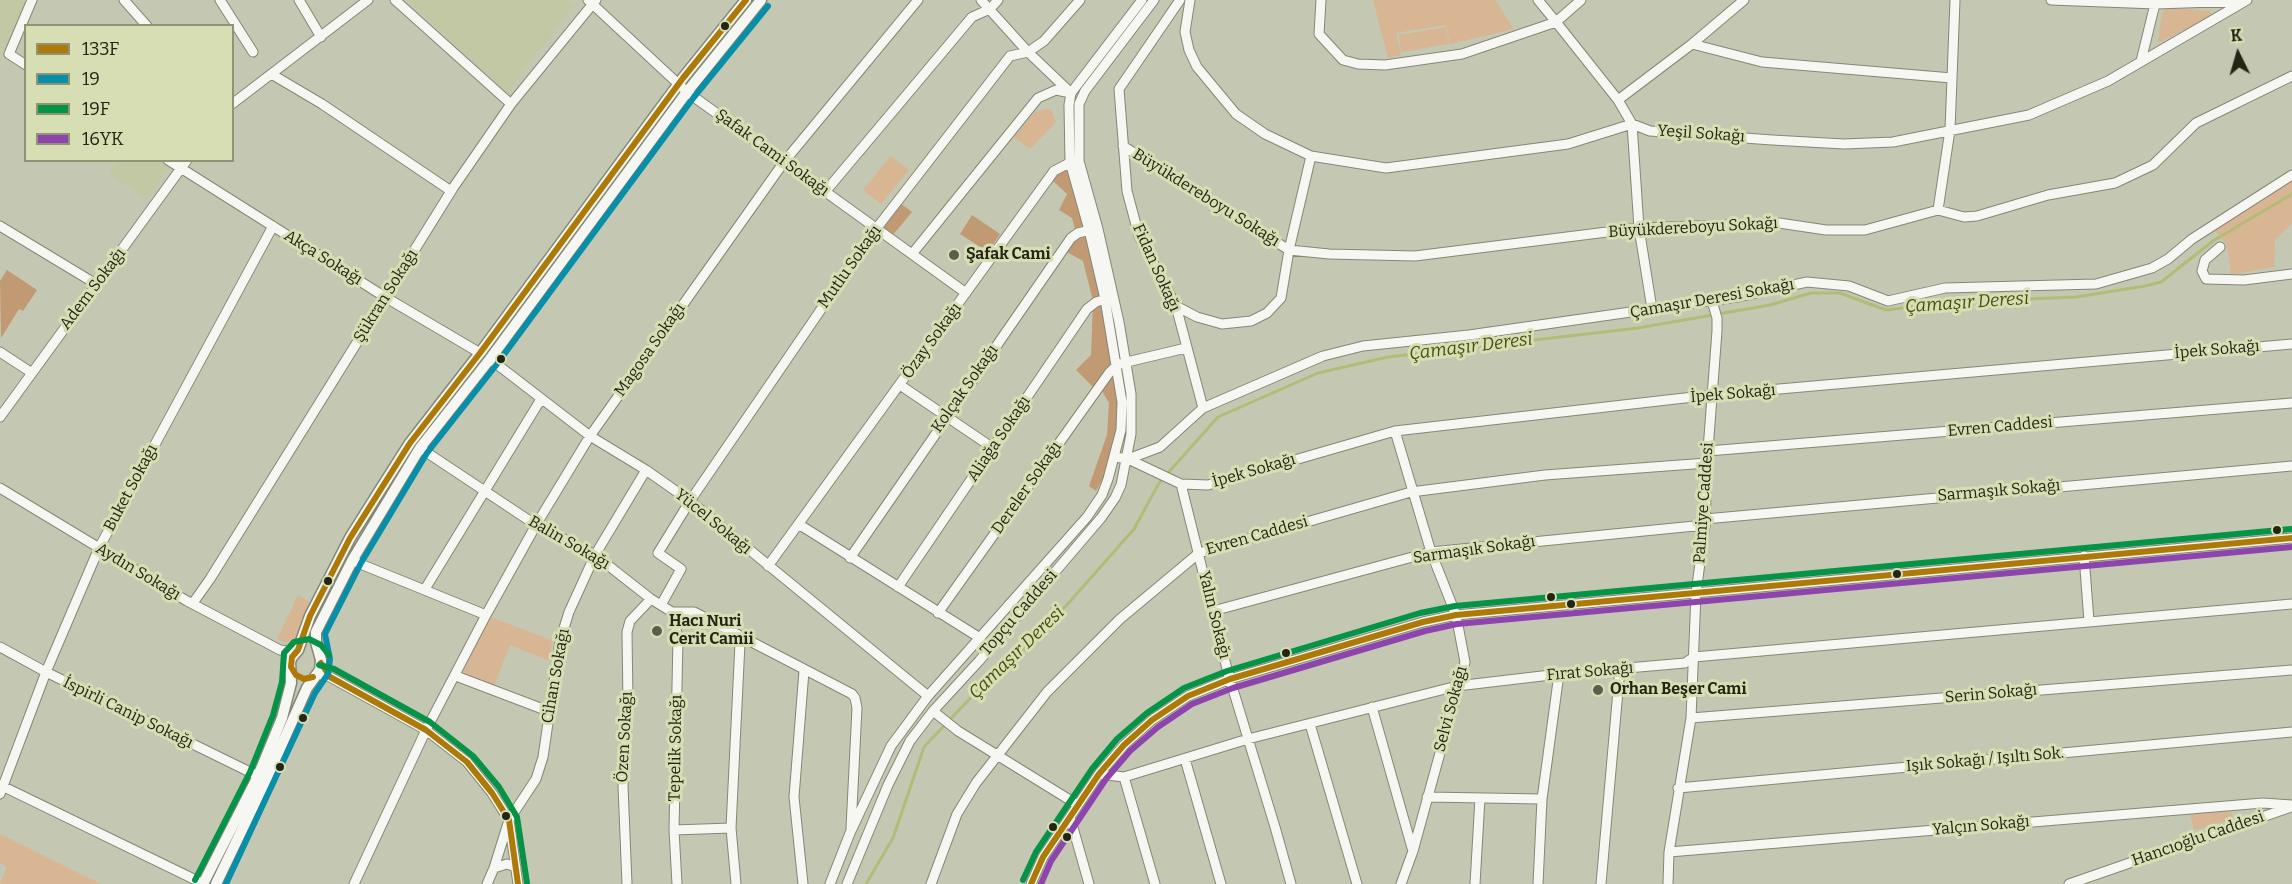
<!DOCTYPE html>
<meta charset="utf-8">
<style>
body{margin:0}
#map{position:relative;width:2292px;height:884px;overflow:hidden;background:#c4c7b1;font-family:Bitter,serif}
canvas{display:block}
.legend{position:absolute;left:24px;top:24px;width:210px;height:138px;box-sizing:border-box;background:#d8deb3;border:2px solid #909474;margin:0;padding:8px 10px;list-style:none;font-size:18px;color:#232515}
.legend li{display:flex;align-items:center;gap:12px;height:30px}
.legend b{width:30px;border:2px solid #909474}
.north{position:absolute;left:2208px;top:24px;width:60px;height:60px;-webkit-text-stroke:4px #d8deb3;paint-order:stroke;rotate:355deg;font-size:16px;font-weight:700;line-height:24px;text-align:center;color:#232515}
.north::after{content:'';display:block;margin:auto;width:21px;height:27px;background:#232515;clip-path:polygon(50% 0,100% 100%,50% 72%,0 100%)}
</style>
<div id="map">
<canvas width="2292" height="884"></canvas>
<ul class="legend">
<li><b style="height:8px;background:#ad7907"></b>133F</li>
<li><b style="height:8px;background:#078fa9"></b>19</li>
<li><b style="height:8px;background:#059348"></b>19F</li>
<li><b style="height:8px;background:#8e44ad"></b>16YK</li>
</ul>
<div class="north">K</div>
</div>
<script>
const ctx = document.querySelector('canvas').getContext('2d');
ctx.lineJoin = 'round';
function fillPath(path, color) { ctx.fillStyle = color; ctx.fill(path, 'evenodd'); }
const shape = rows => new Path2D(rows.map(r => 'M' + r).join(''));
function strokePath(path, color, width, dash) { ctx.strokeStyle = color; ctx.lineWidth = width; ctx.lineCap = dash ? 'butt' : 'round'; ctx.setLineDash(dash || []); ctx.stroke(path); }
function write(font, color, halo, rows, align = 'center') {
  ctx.font = font + ' Bitter,serif'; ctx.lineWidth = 6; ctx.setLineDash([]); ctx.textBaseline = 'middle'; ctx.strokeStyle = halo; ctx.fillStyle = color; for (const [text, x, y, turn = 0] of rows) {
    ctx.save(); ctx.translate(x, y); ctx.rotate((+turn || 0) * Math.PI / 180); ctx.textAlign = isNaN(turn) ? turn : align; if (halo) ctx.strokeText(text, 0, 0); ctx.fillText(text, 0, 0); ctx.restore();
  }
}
fillPath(shape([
 [0,0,30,0,0,56],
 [407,0,567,0,574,5,507,92],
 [117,161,159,161,169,167,147,199,109,174]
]), '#c2c8a3');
fillPath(shape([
 [1373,0,1495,0,1514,29,1450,44,1446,25,1396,33,1401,55,1388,58],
 [2169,8,2209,11,2212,14,2210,17,2158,43,2162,13],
 [1446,27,1449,44,1401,52,1399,35],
 [1046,109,1051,109,1056,122,1030,149,1014,137,1035,112],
 [891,156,909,170,881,204,863,190],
 [2292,181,2292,224,2275,240,2274,267,2231,275,2227,245,2214,229],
 [298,595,318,607,296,641,285,642,277,639],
 [490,617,552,640,550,661,510,645,494,686,462,674],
 [2231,810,2233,819,2194,830,2190,815],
 [0,834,101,884,0,884,7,867,0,863]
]), '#d8b694');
fillPath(shape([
 [1067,166,1086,228,1103,305,1118,400,1115,441,1105,474,1096,491,1089,486,1107,435,1109,403,1097,382,1093,387,1076,370,1091,355,1093,301,1083,261,1067,252,1077,237,1072,218,1059,210,1067,194,1053,181,1057,173],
 [900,203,912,212,892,236,881,227],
 [972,215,1000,234,988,252,960,234],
 [7,270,37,290,23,311,19,309,1,338,0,281]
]), '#c19a74');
strokePath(shape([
 [866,884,893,838,924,747,997,670,1030,645,1074,597,1134,529,1159,483,1218,417,1318,373,1388,357,1638,328,1770,305,1811,293,1840,293,1886,310,1953,302,2076,297,2145,286,2161,282,2213,241,2292,194]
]), '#b4bb77', 3);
const minor = shape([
 [124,0,147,26],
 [220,0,253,52],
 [299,0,321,37],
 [395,0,511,104],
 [588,0,687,92,966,293],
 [981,0,1028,52,1071,93],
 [1180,0,1119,89,1127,191,1139,236,1176,306,1203,408],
 [1190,0,1185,32,1189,50,1197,67,1236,114,1265,134,1311,156,1386,168,1568,144,1632,124,1650,131,1772,140,1844,144,1893,142,2029,115,2108,81,2247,0],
 [1321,0,1319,34,1343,60,1358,64,1385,65,1462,54,1556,22,1538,0],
 [1581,0,1556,22,1618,100,1632,124,1639,228,1652,309],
 [2051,0,2156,4,2243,1],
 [1692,44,1762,62,1952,78],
 [2141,61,2156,0],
 [26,65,9,54,32,0],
 [273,75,322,104,451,191],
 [1618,100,1692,44,1744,0],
 [232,104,368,0],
 [1123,146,1289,250,1329,254,1415,256,1639,228,1779,223,1826,230,1865,230,1938,210,1964,217,1977,216,2048,195,2115,183,2153,165,2196,123,2292,76],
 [168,160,385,297,480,353],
 [825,192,972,17,990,9,998,0],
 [1938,210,1950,130,1955,0],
 [0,226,96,284],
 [2220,247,2205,260,2202,271,2206,279,2244,280,2292,274],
 [912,254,1038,98,1056,90,1071,93],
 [1176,306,1197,317,1222,324,1251,321,1267,313,1281,298,1289,250,1311,156],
 [0,352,32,373],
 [490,359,590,436,646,470,690,501,928,696],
 [900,385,993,448],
 [0,417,187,160],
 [1395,431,1431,552,1456,615,1465,662,1413,851,1401,884],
 [420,448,536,525,595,555,651,599,672,612,694,612,852,694,855,698,857,708,851,828],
 [1708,451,2292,403],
 [1115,457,1128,459,1181,484,1208,485,1395,431,1711,395,2292,344],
 [1128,459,1160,447,1203,408,1323,356,1363,346,1469,335,1652,309,1737,297,1807,282,1849,286,1888,301,1945,288,2096,284,2152,268,2168,259,2192,239,2292,175],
 [1181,484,1228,673,1275,827,1291,884],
 [0,488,187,601,280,650,296,652],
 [1705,519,2292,466],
 [800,525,980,638],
 [2084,556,2089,621],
 [850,558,1071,238,1078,233,1095,229],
 [353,559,358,563,486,615],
 [768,566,1054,171,1073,161],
 [898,587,1087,309,1096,302,1109,298],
 [425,589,541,399],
 [193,603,210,579,453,188,511,104,596,0],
 [661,605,681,569,658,553,690,501,876,229,1010,56,1028,52,1044,41,1080,0],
 [1213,611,1431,552,1705,525],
 [672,612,678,638,674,830,677,884],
 [938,613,1109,373,1117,365,1127,362,1186,348],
 [0,647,46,672,258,776],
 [317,674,330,677,426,730,467,762,492,793,509,820,518,884],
 [456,676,548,711],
 [1372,707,1412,848],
 [933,711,958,731,1078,805],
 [1691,718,2292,670],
 [1310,724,1357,884],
 [1185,759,1221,884],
 [1099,774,1124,777,1248,739,1457,686,1559,674,1685,663,1694,657,2292,604],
 [1124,777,1155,884],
 [0,785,204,884],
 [1678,788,2292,732],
 [0,794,46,672,99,548,273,226],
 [1427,797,1542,799],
 [1070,817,1089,884],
 [674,830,731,828],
 [1669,852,2263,803,2292,805],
 [516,867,507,864,494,868,509,820,536,779,543,757,560,641,569,612,595,555,646,470],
 [354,884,426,730,486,615,536,525,590,436,784,162,918,0],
 [487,884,494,868],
 [627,884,623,786,628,702,627,632,630,621,651,599],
 [736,884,731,828,740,643,737,634],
 [803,884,794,797,804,671],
 [830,884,850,833,891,746,928,696,1087,517,1102,495,1108,479,1121,430,1122,402,1105,299,1089,230,1070,162,1069,105,1071,93,1142,0],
 [847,884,888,785,910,741,933,711,979,661,1101,518,1115,498,1121,485,1131,434,1131,394,1119,322,1098,229,1079,161,1079,104,1085,91,1154,0],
 [931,884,957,814,976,783,1047,692,1120,619,1199,553,1411,492,1545,475,1707,463],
 [1031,884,1043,857,1099,774,1124,745,1152,720,1188,696,1230,679,1423,622,1456,615,2292,538],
 [1475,884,1480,798],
 [1538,884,1542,799,1559,674],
 [1601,884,1620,668],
 [1668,884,1669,852,1691,718,1696,593,1705,525,1707,463,1717,331,1717,318,1712,301],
 [2069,884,2291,807]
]);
const major = shape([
 [203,884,258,776,282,718,291,683,290,662,292,657,298,650,310,616,350,538,377,495,410,443,480,353,683,78,746,0],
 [216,884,266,780,307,688,320,670,321,660,316,642,316,632,353,559,420,448,490,359,687,92,761,0]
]);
strokePath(minor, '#858776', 11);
strokePath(major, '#858776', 13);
strokePath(minor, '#f6f7f3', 9);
strokePath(major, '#f6f7f3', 10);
strokePath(shape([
 [321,663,330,677,426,730,467,762,492,793,509,820,518,884],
 [313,677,304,679,296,675,291,667,292,657,298,650,310,616,350,538,410,443,480,353,683,78,746,0],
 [1031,884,1043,857,1099,774,1124,745,1152,720,1188,696,1230,679,1423,622,1456,615,2292,538]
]), '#ad7907', 6);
strokePath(shape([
 [226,884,315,693,328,674,330,659,325,634,361,563,427,453,497,364,694,97,768,6]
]), '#078fa9', 6);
strokePath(shape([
 [319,665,334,669,430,722,473,756,499,787,517,817,527,883],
 [195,880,250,772,273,715,282,682,284,653,294,642,309,639,321,645,329,655],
 [1023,880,1036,852,1092,769,1117,739,1147,713,1184,688,1227,671,1420,613,1455,606,2291,529]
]), '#059348', 6);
strokePath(shape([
 [1041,884,1051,861,1106,779,1130,751,1158,727,1192,704,1233,688,1425,631,1457,624,2292,547]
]), '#8e44ad', 6);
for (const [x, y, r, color] of [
 [725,26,5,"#232515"],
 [954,255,6,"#5b5e4c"],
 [501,359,5,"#232515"],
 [2277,530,5,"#232515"],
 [1897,574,5,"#232515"],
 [328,581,5,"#232515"],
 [1551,597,5,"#232515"],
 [1571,604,5,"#232515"],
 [657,631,6,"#5b5e4c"],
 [1286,653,5,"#232515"],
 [1598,690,6,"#5b5e4c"],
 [303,718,5,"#232515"],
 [280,767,5,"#232515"],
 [506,816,5,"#232515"],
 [1053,827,5,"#232515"],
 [1067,837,5,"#232515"]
]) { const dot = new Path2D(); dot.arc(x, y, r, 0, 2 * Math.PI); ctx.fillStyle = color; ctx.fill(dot); strokePath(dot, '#d8deb3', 2); }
write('16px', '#232515', '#d8deb3', [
 ["Yeşil Sokağı",1701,134,4],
 ["Şafak Cami Sokağı",772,153,36],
 ["Büyükdereboyu Sokağı",1206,198,32],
 ["Büyükdereboyu Sokağı",1693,228,-3],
 ["Akça Sokağı",323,258,32],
 ["Mutlu Sokağı",850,267,-55],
 ["Fidan Sokağı",1156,268,66],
 ["Adem Sokağı",93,289,-53],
 ["Şükran Sokağı",386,296,-58],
 ["Çamaşır Deresi Sokağı",1712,299,-10],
 ["Özay Sokağı",932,341,-54],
 ["Magosa Sokağı",650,350,-55],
 ["İpek Sokağı",2217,350,-5],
 ["Kolçak Sokağı",965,389,-55],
 ["İpek Sokağı",1733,394,-5],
 ["Evren Caddesi",2000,427,-5],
 ["Aliağa Sokağı",999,439,-56],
 ["İpek Sokağı",1254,471,-16],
 ["Buket Sokağı",131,488,-62],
 ["Dereler Sokağı",1027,488,-55],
 ["Sarmaşık Sokağı",1999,491,-5],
 ["Palmiye Caddesi",1704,503,-86],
 ["Yücel Sokağı",713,522,39],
 ["Evren Caddesi",1257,536,-16],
 ["Balin Sokağı",569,543,30],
 ["Sarmaşık Sokağı",1474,550,-8],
 ["Aydın Sokağı",138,572,31],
 ["Topçu Caddesi",1019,613,-49],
 ["Yalın Sokağı",1214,615,76],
 ["Fırat Sokağı",1590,672,-5],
 ["Cihan Sokağı",556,676,-80],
 ["Serin Sokağı",1991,694,-5],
 ["Selvi Sokağı",1451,709,-75],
 ["İspirli Canip Sokağı",128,713,26],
 ["Özen Sokağı",625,737,-87],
 ["Tepelik Sokağı",676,748,-89],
 ["Işık Sokağı / Işıltı Sok.",1985,760,-5],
 ["Yalçın Sokağı",1981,826,-5],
 ["Hancıoğlu Caddesi",2198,839,-19]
]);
write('bold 16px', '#232515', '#d8deb3', [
 ["Şafak Cami",966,255],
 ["Hacı Nuri",669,622],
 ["Cerit Camii",669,640],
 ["Orhan Beşer Cami",1610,690]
], 'left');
write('italic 18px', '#4a4f0c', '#d8deb3', [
 ["Çamaşır Deresi",1967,303,-4],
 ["Çamaşır Deresi",1471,347,-7],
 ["Çamaşır Deresi",1017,653,-44]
]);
</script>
